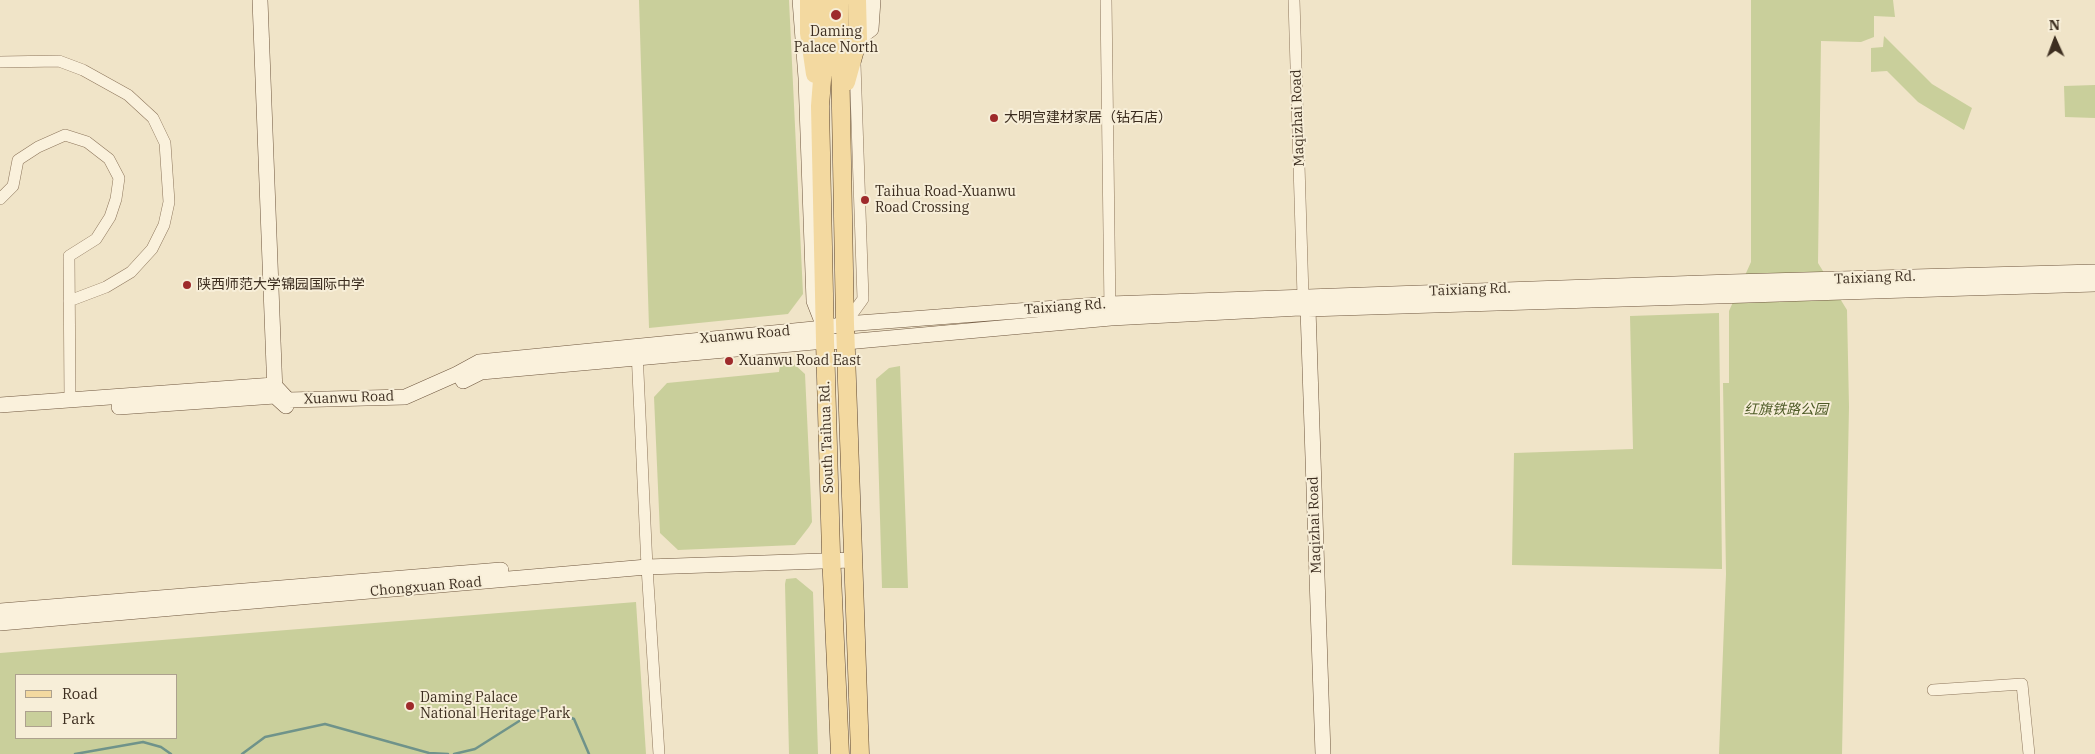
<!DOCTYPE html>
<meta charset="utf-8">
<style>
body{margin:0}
#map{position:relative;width:2095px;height:754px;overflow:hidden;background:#f0e4c8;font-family:"IBM Plex Serif",serif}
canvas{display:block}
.legend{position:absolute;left:15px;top:674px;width:162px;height:65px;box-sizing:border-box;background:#f7eed8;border:1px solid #ada18e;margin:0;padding:6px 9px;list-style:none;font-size:15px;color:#3d2e20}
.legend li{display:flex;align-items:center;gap:10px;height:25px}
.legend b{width:25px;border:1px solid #ada18e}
.north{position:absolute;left:2030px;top:15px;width:50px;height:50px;-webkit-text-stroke:4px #f7eed8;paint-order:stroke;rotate:358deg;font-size:14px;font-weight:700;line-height:20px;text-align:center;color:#3d2e20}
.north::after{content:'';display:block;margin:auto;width:18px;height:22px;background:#3d2e20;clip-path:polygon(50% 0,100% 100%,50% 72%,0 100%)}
</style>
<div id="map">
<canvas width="2095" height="754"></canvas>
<ul class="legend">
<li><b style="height:6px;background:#f3d9a0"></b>Road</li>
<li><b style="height:14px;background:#c9cf9b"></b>Park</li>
</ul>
<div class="north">N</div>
</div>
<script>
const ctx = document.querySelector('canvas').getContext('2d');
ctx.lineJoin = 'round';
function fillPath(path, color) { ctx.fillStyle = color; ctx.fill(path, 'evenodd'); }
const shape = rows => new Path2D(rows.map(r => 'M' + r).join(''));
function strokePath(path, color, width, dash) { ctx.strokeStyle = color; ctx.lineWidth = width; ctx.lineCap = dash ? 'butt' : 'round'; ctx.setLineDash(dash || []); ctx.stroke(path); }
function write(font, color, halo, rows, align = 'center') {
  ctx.font = font + ' "IBM Plex Serif","Noto Sans SC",serif'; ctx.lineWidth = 4; ctx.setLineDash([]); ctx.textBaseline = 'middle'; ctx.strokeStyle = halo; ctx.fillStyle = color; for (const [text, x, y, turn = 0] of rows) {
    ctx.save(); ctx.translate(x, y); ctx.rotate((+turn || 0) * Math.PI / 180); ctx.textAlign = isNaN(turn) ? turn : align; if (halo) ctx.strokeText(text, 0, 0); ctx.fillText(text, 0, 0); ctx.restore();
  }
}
fillPath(shape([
 [639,0,789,0,803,294,788,314,649,328],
 [1751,0,1893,0,1895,17,1874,16,1874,37,1861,42,1821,41,1818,263,1847,310,1849,407,1842,754,1719,754,1726,574,1723,383,1729,383,1729,311,1751,262],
 [1884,36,1932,84,1972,108,1964,130,1918,102,1887,71,1871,72,1871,48,1883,47],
 [2095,85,2095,118,2065,117,2064,86],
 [1719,313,1722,569,1512,565,1514,453,1633,449,1630,316],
 [780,364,794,364,805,374,812,522,809,527,795,545,678,550,660,533,654,397,667,383,779,372],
 [900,366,908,588,882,588,876,379,889,368],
 [796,578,813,592,818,754,789,754,785,584,786,579],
 [636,602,646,754,0,754,0,653],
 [176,675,176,738,16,738,16,675]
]), '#c9cf9b');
strokePath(shape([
 [75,754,143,742,161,747,171,754],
 [242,754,265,737,325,724,429,753,448,754],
 [454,754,475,749,535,711,551,710,574,719,589,754]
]), '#6f938a', 2.5);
const street = shape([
 [1106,0,1110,311],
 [1294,0,1303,296,1301,304],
 [0,62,59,61,83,70,128,95,153,118,165,143,169,202,164,225,152,249,131,272,106,287,69,301],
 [0,199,13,186,18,160,38,147,65,135,87,142,109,159,119,178,116,199,110,217,96,239,69,256,70,400],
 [845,324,863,299,855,64],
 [637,351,647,567,659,754],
 [1933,690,2022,684,2029,754]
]);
const secondary = shape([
 [260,0,275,393],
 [800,0,806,78,814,301,823,324],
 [858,39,871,29,873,0],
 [1305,301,1308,309,1323,754],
 [463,381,481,372,803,343,825,341,846,342,1111,318,1300,308,1308,309,2095,284],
 [0,405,274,385,288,400,405,397,457,374,479,362,824,328,845,324,1110,304,1731,282,2095,272],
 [119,407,275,396,286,406],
 [0,611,501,570],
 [0,623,647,567,852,560]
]);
const primary = shape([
 [809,0,809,33,815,74],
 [824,0,825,41,820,106,825,341,831,553,840,754],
 [839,0,845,324,860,754],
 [846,82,858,39,857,0]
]);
strokePath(street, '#8d765c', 12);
strokePath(secondary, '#6f573f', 16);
strokePath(primary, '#5b4430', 19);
strokePath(street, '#faf1dc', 11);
strokePath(secondary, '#faf1dc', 15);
strokePath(primary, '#f3d9a0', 18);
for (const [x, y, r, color] of [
 [836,15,6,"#9e2a2b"],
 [994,118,5,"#9e2a2b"],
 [865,200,5,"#9e2a2b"],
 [187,285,5,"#9e2a2b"],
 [729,361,5,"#9e2a2b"],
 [410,706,5,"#9e2a2b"]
]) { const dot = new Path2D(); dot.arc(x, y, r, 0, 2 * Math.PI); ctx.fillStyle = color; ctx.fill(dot); strokePath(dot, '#f7eed8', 2); }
write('14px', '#3d2e20', '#f7eed8', [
 ["Daming",836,32,"center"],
 ["Palace North",836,48,"center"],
 ["大明宫建材家居（钻石店）",1004,118],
 ["Taihua Road-Xuanwu",875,192],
 ["Road Crossing",875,208],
 ["陕西师范大学锦园国际中学",197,285],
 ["Xuanwu Road East",739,361],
 ["Daming Palace",420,698],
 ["National Heritage Park",420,714]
], 'left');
write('14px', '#3d2e20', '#f7eed8', [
 ["Maqizhai Road",1298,118,-92],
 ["Taixiang Rd.",1875,278,-2],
 ["Taixiang Rd.",1470,290,-2],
 ["Taixiang Rd.",1065,307,-4],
 ["Xuanwu Road",745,335,-5],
 ["Xuanwu Road",349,398,-2],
 ["South Taihua Rd.",827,437,-92],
 ["Maqizhai Road",1315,525,-92],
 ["Chongxuan Road",426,587,-5]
]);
write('italic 14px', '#4d5a26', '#f7eed8', [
 ["红旗铁路公园",1786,410]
]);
</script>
